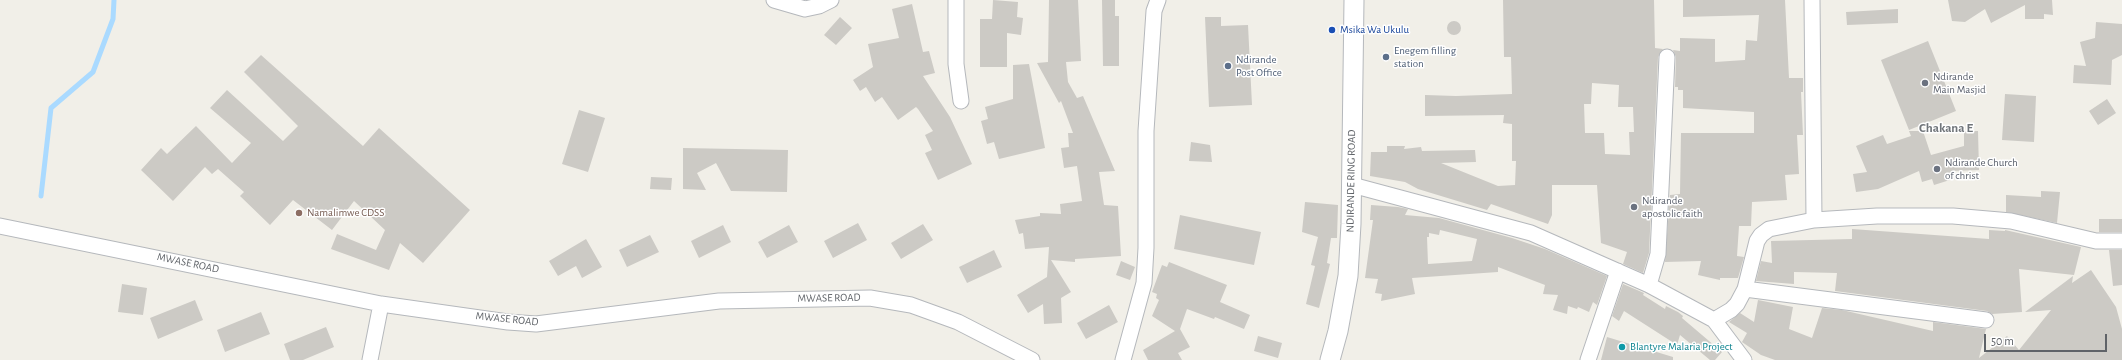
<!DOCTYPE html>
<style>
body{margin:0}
#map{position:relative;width:2122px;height:360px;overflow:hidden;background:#f1efe8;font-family:"Alegreya Sans",sans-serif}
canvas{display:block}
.scale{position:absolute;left:1984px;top:334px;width:123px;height:18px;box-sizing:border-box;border:2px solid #5f6368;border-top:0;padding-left:5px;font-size:12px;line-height:14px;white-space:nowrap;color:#5f6368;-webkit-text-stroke:3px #fff;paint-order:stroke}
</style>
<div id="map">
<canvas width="2122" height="360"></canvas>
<div class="scale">50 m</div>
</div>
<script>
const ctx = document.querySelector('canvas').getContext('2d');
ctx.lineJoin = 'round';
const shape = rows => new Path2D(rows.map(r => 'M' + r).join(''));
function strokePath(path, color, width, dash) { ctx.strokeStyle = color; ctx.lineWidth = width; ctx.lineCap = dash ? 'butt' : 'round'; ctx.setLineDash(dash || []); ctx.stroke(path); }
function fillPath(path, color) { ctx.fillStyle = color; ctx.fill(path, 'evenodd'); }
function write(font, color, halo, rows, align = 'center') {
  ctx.font = font + ' "Alegreya Sans",sans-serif'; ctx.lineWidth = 3; ctx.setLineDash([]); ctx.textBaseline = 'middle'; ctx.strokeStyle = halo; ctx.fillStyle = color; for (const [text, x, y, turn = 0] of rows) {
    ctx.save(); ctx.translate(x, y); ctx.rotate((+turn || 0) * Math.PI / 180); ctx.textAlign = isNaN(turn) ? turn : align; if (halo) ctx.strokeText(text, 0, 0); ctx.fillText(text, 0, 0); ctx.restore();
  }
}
strokePath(shape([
 [41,196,51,108,93,72,113,19,114,0]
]), '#aadaff', 5);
fillPath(shape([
 [993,0,1018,2,1017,17,1023,18,1021,35,1007,33,1007,67,980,67,980,19,992,19],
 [1049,0,1078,0,1081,61,1066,62,1068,82,1077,98,1083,96,1115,171,1099,172,1104,205,1118,206,1121,256,1075,259,1075,262,1051,260,1071,292,1061,298,1062,323,1044,324,1043,304,1028,313,1017,295,1047,277,1049,247,1025,249,1023,233,1019,234,1015,220,1040,216,1040,213,1061,214,1060,204,1082,201,1077,166,1064,168,1061,148,1069,147,1068,133,1073,133,1061,101,1059,103,1037,63,1048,62],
 [1102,0,1115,0,1115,16,1119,16,1119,66,1103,66],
 [1503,0,1654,0,1655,48,1663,49,1658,57,1649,253,1643,273,1623,264,1627,252,1601,243,1597,185,1552,185,1552,215,1548,224,1491,204,1487,210,1418,189,1405,182,1370,176,1371,152,1387,152,1387,146,1405,146,1404,149,1421,147,1422,151,1475,150,1476,162,1441,163,1498,186,1515,185,1516,161,1512,161,1512,124,1503,123,1504,115,1425,116,1425,95,1456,96,1512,94,1511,57,1504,57],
 [1592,83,1619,85,1618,107,1633,107,1634,132,1629,132,1630,155,1605,154,1604,133,1585,133,1584,104,1591,104],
 [1683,0,1785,0,1789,78,1803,78,1803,92,1801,92,1803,135,1797,135,1799,174,1785,175,1787,200,1752,202,1751,226,1739,226,1737,256,1744,257,1738,278,1720,278,1720,280,1698,275,1701,261,1665,262,1670,195,1680,194,1681,133,1754,133,1754,112,1683,108,1683,90,1678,90,1678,87,1675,87,1676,57,1673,50,1680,51,1680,38,1715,39,1715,62,1745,60,1746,40,1757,41,1759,15,1683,17],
 [1948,0,2052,0,2053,15,2044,14,2044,19,2025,19,2025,5,1991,23,1985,9,1965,22,1952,21],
 [912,4,923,52,929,51,935,73,923,76,950,117,972,164,938,180,925,153,932,150,925,135,933,131,918,109,916,107,898,120,882,97,875,102,866,87,860,91,853,80,873,67,868,44,899,38,892,9],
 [1898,9,1898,23,1847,25,1846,12],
 [840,17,852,28,836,45,824,35],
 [1205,17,1221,17,1221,26,1248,25,1252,105,1209,107],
 '1447 28a7 7 0 1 1 14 0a7 7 0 1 1-14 0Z',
 [2096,22,2122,24,2122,55,2112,60,2111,85,2073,83,2074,65,2086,66,2080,42,2095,38],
 [1928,41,1956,111,1909,130,1881,60],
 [261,55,363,146,379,128,470,210,423,263,400,243,389,270,331,249,337,234,376,250,385,230,354,201,332,230,293,200,270,225,240,196,244,192,218,169,212,174,205,167,173,201,141,170,161,148,167,154,196,126,232,163,251,143,210,108,227,90,283,141,298,126,244,72],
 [1029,64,1045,148,999,159,994,142,987,144,981,121,988,119,985,107,1013,99,1013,65],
 [2005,94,2036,96,2034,142,2002,140],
 [2107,99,2116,113,2098,125,2089,111],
 [579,110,605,118,588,172,562,164],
 [1909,131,1923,131,1931,155,1964,146,1964,131,1978,131,1979,170,1951,171,1953,179,1934,185,1932,179,1922,182,1919,171,1878,189,1856,192,1853,174,1867,172,1856,146,1883,135,1887,144,1911,136],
 [1191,142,1210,145,1212,162,1189,161],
 [683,148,788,150,787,192,731,191,716,163,697,173,706,190,683,189],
 [651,177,672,178,671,190,650,189],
 [2041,191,2060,192,2057,223,2006,212,2006,195,2041,197],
 [1305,202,1338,205,1337,238,1331,238,1327,263,1330,264,1319,308,1306,304,1315,266,1311,265,1318,237,1302,232],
 [1371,205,1398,207,1408,209,1405,215,1439,218,1512,238,1545,249,1607,276,1597,305,1593,302,1589,312,1578,307,1577,309,1568,306,1567,314,1553,310,1558,295,1543,294,1545,285,1498,267,1498,272,1412,278,1415,294,1381,301,1382,294,1375,293,1378,279,1365,278,1373,220,1370,220],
 [1440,230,1477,239,1472,261,1428,264,1427,237,1429,237,1429,233,1439,235],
 [1180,215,1261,232,1254,265,1174,249],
 [2099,219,2122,219,2122,232,2099,232],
 [858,223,867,240,833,258,824,241],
 [923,224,933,240,901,259,891,243],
 [723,225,731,242,699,258,691,241],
 [789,225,798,242,767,258,758,242],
 [1852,229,1989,239,1989,230,2005,231,2005,230,2081,247,2074,275,2019,269,2022,312,1992,314,1987,311,1835,291,1837,273,1794,272,1794,284,1756,281,1761,261,1772,263,1771,241,1852,239],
 [650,235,659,252,627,267,619,250],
 [586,239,602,267,582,278,576,266,558,276,549,261],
 [994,250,1002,267,967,283,959,267],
 [2109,250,2122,250,2122,285,2113,286],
 [1121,261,1135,267,1130,280,1116,275],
 [1169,262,1227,285,1220,302,1250,315,1244,329,1215,317,1214,319,1187,309,1180,329,1190,347,1178,353,1182,360,1148,360,1143,350,1175,331,1152,316,1159,300,1156,298,1157,294,1152,292,1162,265,1167,267],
 [2091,270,2116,307,2122,329,2122,360,1775,360,1761,355,1742,342,1747,333,1729,322,1740,313,1754,322,1758,300,1793,307,1789,329,1812,338,1822,308,1842,310,1933,331,1933,322,1986,329,1979,358,2007,336,2019,350,2051,310,2025,312,2073,276,2072,283],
 [122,284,147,288,143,315,118,312],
 [1623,284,1644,293,1643,295,1665,309,1666,306,1678,312,1683,316,1682,318,1722,352,1715,360,1710,360,1680,335,1677,345,1624,311,1619,321,1612,316],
 [195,300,203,320,158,339,150,318],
 [1109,305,1118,322,1086,339,1077,323],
 [261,312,270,334,225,352,217,330],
 [326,327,334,347,303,360,290,360,284,344],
 [1258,336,1282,343,1278,358,1254,351],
 [1607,337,1673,357,1673,360,1601,360]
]), '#cccac5');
const minor = shape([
 [774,0,805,9,819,6,831,0],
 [956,0,956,64,961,101],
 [1812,0,1814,220],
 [1352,185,1531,233,1649,285,1714,320,1744,360],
 [0,226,381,304,508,322,536,324,719,301,870,298,911,305,958,322,1032,360],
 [1649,285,1658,254,1667,57],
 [1745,289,1986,320],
 [1714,320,1731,310,1737,304,1745,289,1757,241,1761,235,1769,229,1814,220,1877,216,1953,216,2011,221,2096,241,2122,241],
 [370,360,381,304],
 [1123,360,1144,283,1146,248,1146,131,1154,11,1158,0],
 [1588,360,1618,271]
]);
const tertiary = shape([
 [1330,360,1338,331,1348,276,1351,224,1354,0]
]);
strokePath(minor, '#b5b8bc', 17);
strokePath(tertiary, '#b5b8bc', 21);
strokePath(minor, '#fff', 15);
strokePath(tertiary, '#fff', 19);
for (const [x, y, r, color] of [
 [1332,30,4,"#1a4fb4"],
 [1386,57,4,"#5c6f8a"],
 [1228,66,4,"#5c6f8a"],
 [1925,83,4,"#6b7280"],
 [1937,169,4,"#6b7280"],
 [1634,207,4,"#6b7280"],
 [299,213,4,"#8d6e63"],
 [1622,347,4,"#0f9aa8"]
]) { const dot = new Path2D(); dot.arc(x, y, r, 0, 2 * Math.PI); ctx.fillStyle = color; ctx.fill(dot); strokePath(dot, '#fff', 1.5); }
write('11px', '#164399', '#fff', [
 ["Msika Wa Ukulu",1340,30]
], 'left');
write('11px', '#4e5e75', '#fff', [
 ["Enegem filling",1394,51],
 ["station",1394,64],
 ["Ndirande",1236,60],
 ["Post Office",1236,73]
], 'left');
write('11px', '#5b616d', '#fff', [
 ["Ndirande",1933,77],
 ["Main Masjid",1933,90],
 ["Ndirande Church",1945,163],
 ["of christ",1945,176],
 ["Ndirande",1642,201],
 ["apostolic faith",1642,214]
], 'left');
write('11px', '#5f6368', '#fff', [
 ["NDIRANDE RING ROAD",1351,181,-89],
 ["MWASE ROAD",188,263,12],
 ["MWASE ROAD",829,298,-1],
 ["MWASE ROAD",507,319,6]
]);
write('11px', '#785e54', '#fff', [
 ["Namalimwe CDSS",307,213]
], 'left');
write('11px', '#0d838f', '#fff', [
 ["Blantyre Malaria Project",1630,347]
], 'left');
write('bold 13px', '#70757a', '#fff', [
 ["Chakana E",1946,128]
]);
</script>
